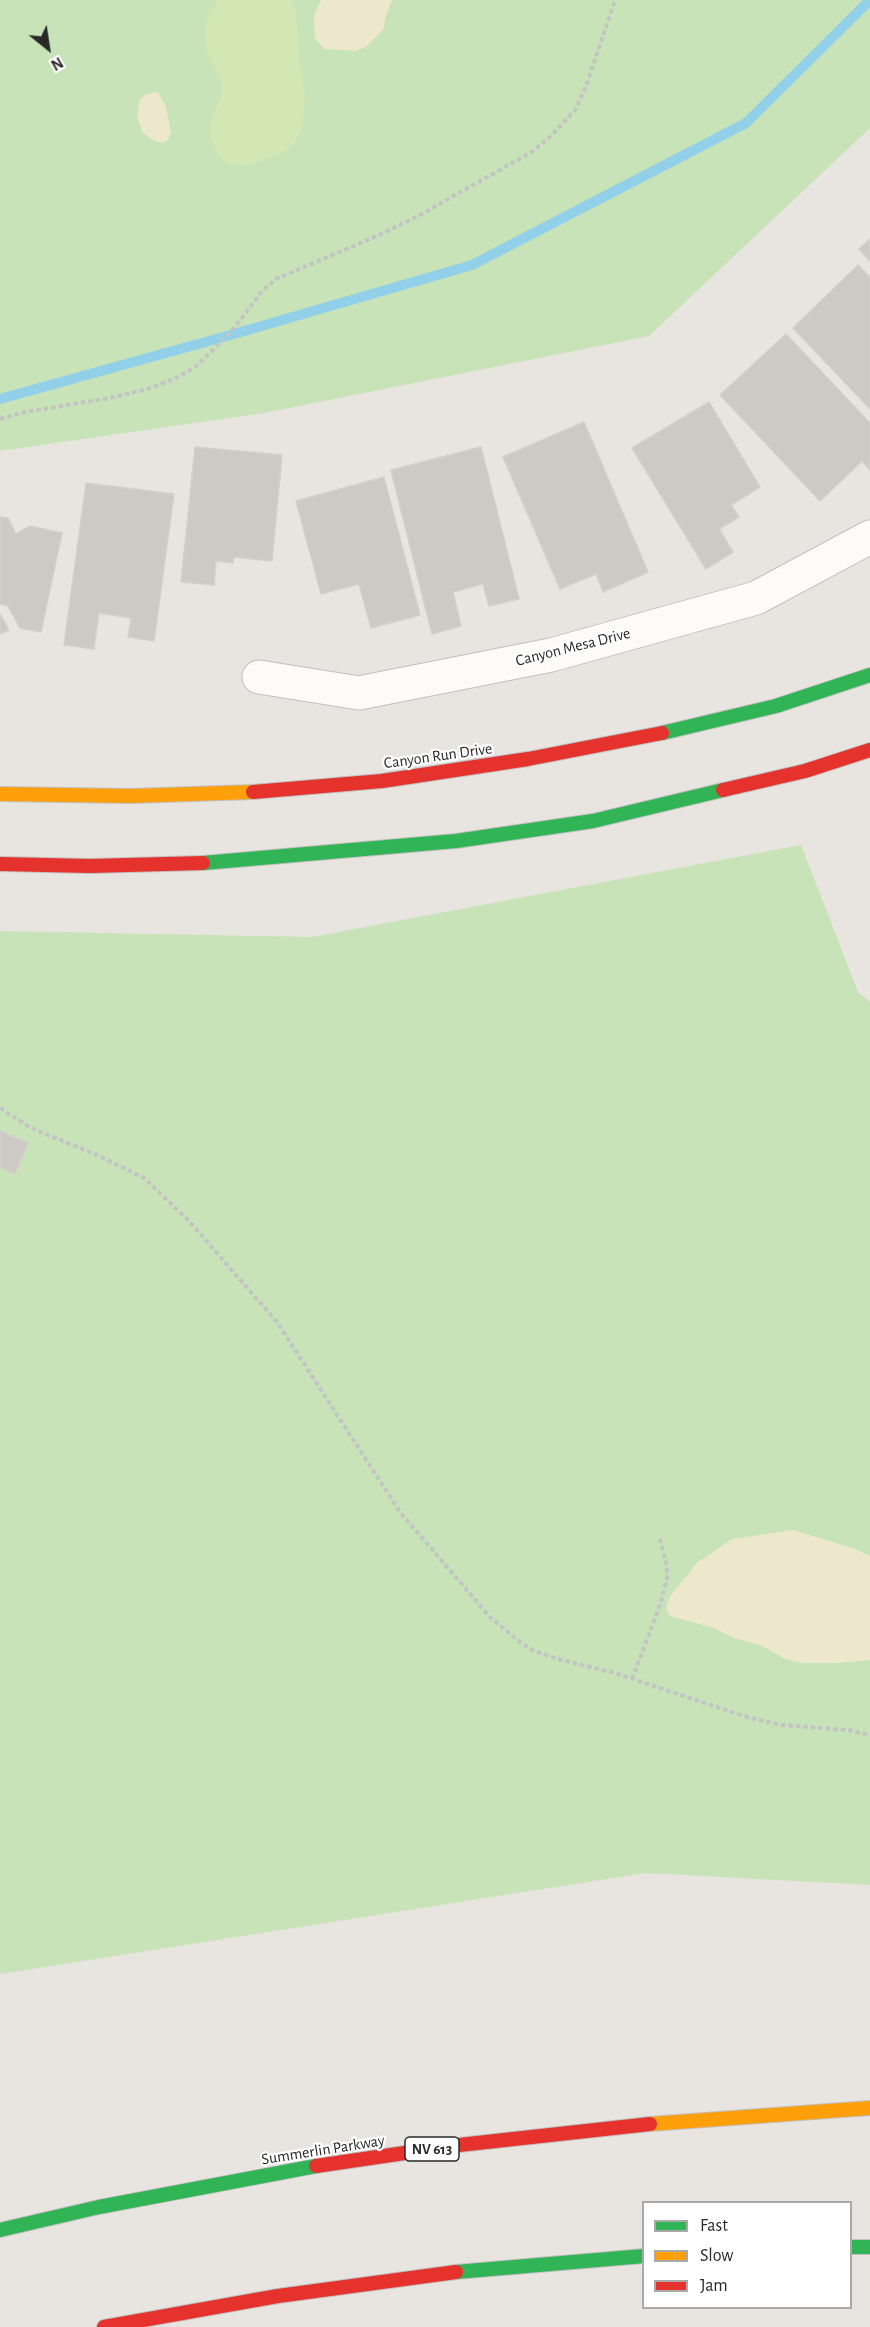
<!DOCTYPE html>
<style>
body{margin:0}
#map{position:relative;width:870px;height:2327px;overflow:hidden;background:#e8e4df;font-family:"Alegreya Sans",sans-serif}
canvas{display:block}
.legend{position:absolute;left:642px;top:2201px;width:210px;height:108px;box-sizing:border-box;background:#fff;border:2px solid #a9a9a9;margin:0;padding:8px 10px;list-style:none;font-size:18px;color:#292929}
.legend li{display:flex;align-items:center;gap:12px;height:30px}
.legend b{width:30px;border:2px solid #a9a9a9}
.north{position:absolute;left:18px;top:18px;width:60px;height:60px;-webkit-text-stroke:4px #fff;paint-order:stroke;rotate:150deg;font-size:16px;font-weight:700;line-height:24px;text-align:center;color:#292929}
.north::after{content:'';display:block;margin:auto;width:21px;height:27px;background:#292929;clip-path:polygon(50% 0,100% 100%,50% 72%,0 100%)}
</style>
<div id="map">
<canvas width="870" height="2327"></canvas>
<ul class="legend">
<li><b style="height:8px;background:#30b455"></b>Fast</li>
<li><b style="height:8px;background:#ff9f0a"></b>Slow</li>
<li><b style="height:8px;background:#e5322d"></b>Jam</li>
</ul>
<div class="north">N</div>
</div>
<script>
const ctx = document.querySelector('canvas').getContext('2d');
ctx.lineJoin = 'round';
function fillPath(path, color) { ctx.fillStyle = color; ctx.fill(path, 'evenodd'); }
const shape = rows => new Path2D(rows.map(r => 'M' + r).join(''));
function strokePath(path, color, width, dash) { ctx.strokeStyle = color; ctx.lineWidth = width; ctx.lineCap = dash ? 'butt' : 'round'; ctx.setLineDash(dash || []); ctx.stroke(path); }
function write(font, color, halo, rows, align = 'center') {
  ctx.font = font + ' "Alegreya Sans",sans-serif'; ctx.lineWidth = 4.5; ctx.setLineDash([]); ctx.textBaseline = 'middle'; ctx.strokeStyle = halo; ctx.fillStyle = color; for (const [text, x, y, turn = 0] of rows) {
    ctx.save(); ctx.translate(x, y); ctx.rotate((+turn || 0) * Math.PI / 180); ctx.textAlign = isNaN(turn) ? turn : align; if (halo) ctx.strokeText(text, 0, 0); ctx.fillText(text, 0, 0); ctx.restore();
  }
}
fillPath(shape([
 [0,0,870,0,870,128,649,336,264,413,0,451],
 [801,845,858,992,870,1002,870,1885,645,1873,0,1974,0,931,312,937]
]), '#c8e3b7');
fillPath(shape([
 [321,0,392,0,386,15,383,30,367,46,356,51,324,49,315,38,314,15],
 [155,92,159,94,166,107,171,132,168,140,163,143,155,141,143,133,137,117,140,99,145,95],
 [793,1530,852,1548,870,1556,870,1660,836,1663,803,1663,785,1659,763,1646,734,1638,714,1628,670,1616,666,1608,670,1596,697,1563,719,1548,732,1539]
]), '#ede8cd');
fillPath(shape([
 [218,0,291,0,296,10,299,59,305,96,302,129,293,145,286,151,256,163,241,166,232,165,225,161,217,153,210,138,211,122,221,95,222,84,206,50,205,27,208,16]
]), '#d3e7b5');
strokePath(shape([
 [0,399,227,336,472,265,746,123,870,0]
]), '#92d0ea', 10);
const building = shape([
 [870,239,870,261,859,249,870,239],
 [858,265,870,277,870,409,793,328,858,265],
 [786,334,870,423,870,470,862,461,820,501,720,395,786,334],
 [709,402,760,487,731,505,739,517,719,529,733,552,706,569,632,448,709,402],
 [584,422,648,572,603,592,596,574,560,589,503,457,584,422],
 [195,447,282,455,272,561,234,557,233,563,216,561,214,585,181,582,195,447],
 [481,447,519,599,489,606,483,584,453,592,461,626,432,634,391,470,481,447],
 [384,477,420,615,371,628,359,584,321,594,296,501,384,477],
 [86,483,174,494,154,641,128,637,131,618,99,613,94,649,64,645,86,483],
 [0,517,8,518,16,534,30,526,62,533,41,632,20,628,8,606,0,604,0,517],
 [0,614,9,630,0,634,0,614],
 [0,1131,28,1143,15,1174,0,1167,0,1131]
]);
fillPath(building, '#cdcac6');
strokePath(building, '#d3d0cb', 1.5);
const street = shape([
 [259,677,359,693,551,655,756,598,870,537]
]);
const fast = shape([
 [662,733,776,706,870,675],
 [203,863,456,841,593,821,723,790],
 [0,2230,99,2207,316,2166],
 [850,2247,870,2247],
 [456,2272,644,2256]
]);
const slow = shape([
 [0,794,131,796,253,792],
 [650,2124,870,2108]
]);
const jam = shape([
 [723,790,805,771,870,750],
 [253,792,382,781,528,759,662,733],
 [0,864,90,866,203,863],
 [316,2166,459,2145,650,2124],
 [104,2327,278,2296,456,2272]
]);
strokePath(street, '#c1c0c0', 35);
strokePath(fast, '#c1c0c0', 16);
strokePath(slow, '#c1c0c0', 16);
strokePath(jam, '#c1c0c0', 16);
strokePath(shape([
 [0,419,25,412,110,398,151,388,174,379,194,368,211,352,235,327,263,290,276,279,377,236,420,215,530,153,549,138,575,110,586,86,615,0],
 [0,1108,31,1128,95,1154,144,1178,188,1220,277,1322,400,1512,490,1617,516,1639,534,1651,558,1659,615,1673,750,1718,782,1725,848,1730,870,1735],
 [632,1679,661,1602,667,1578,667,1566,660,1539]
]), '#c4c4c4', 4, [4.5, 3]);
strokePath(street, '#fcfbfa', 33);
strokePath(fast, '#30b455', 14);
strokePath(slow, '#ff9f0a', 14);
strokePath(jam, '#e5322d', 14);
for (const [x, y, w] of [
 [432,2149,54]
]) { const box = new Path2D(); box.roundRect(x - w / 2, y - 12, w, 24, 4.5); ctx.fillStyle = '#fff'; ctx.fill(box); strokePath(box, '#292929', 1.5); }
write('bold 15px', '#292929', null, [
 ["NV 613",432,2149]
]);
write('16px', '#292929', '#fff', [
 ["Canyon Mesa Drive",573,647,-14],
 ["Canyon Run Drive",438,756,-8],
 ["Summerlin Parkway",323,2150,-9]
]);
</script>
